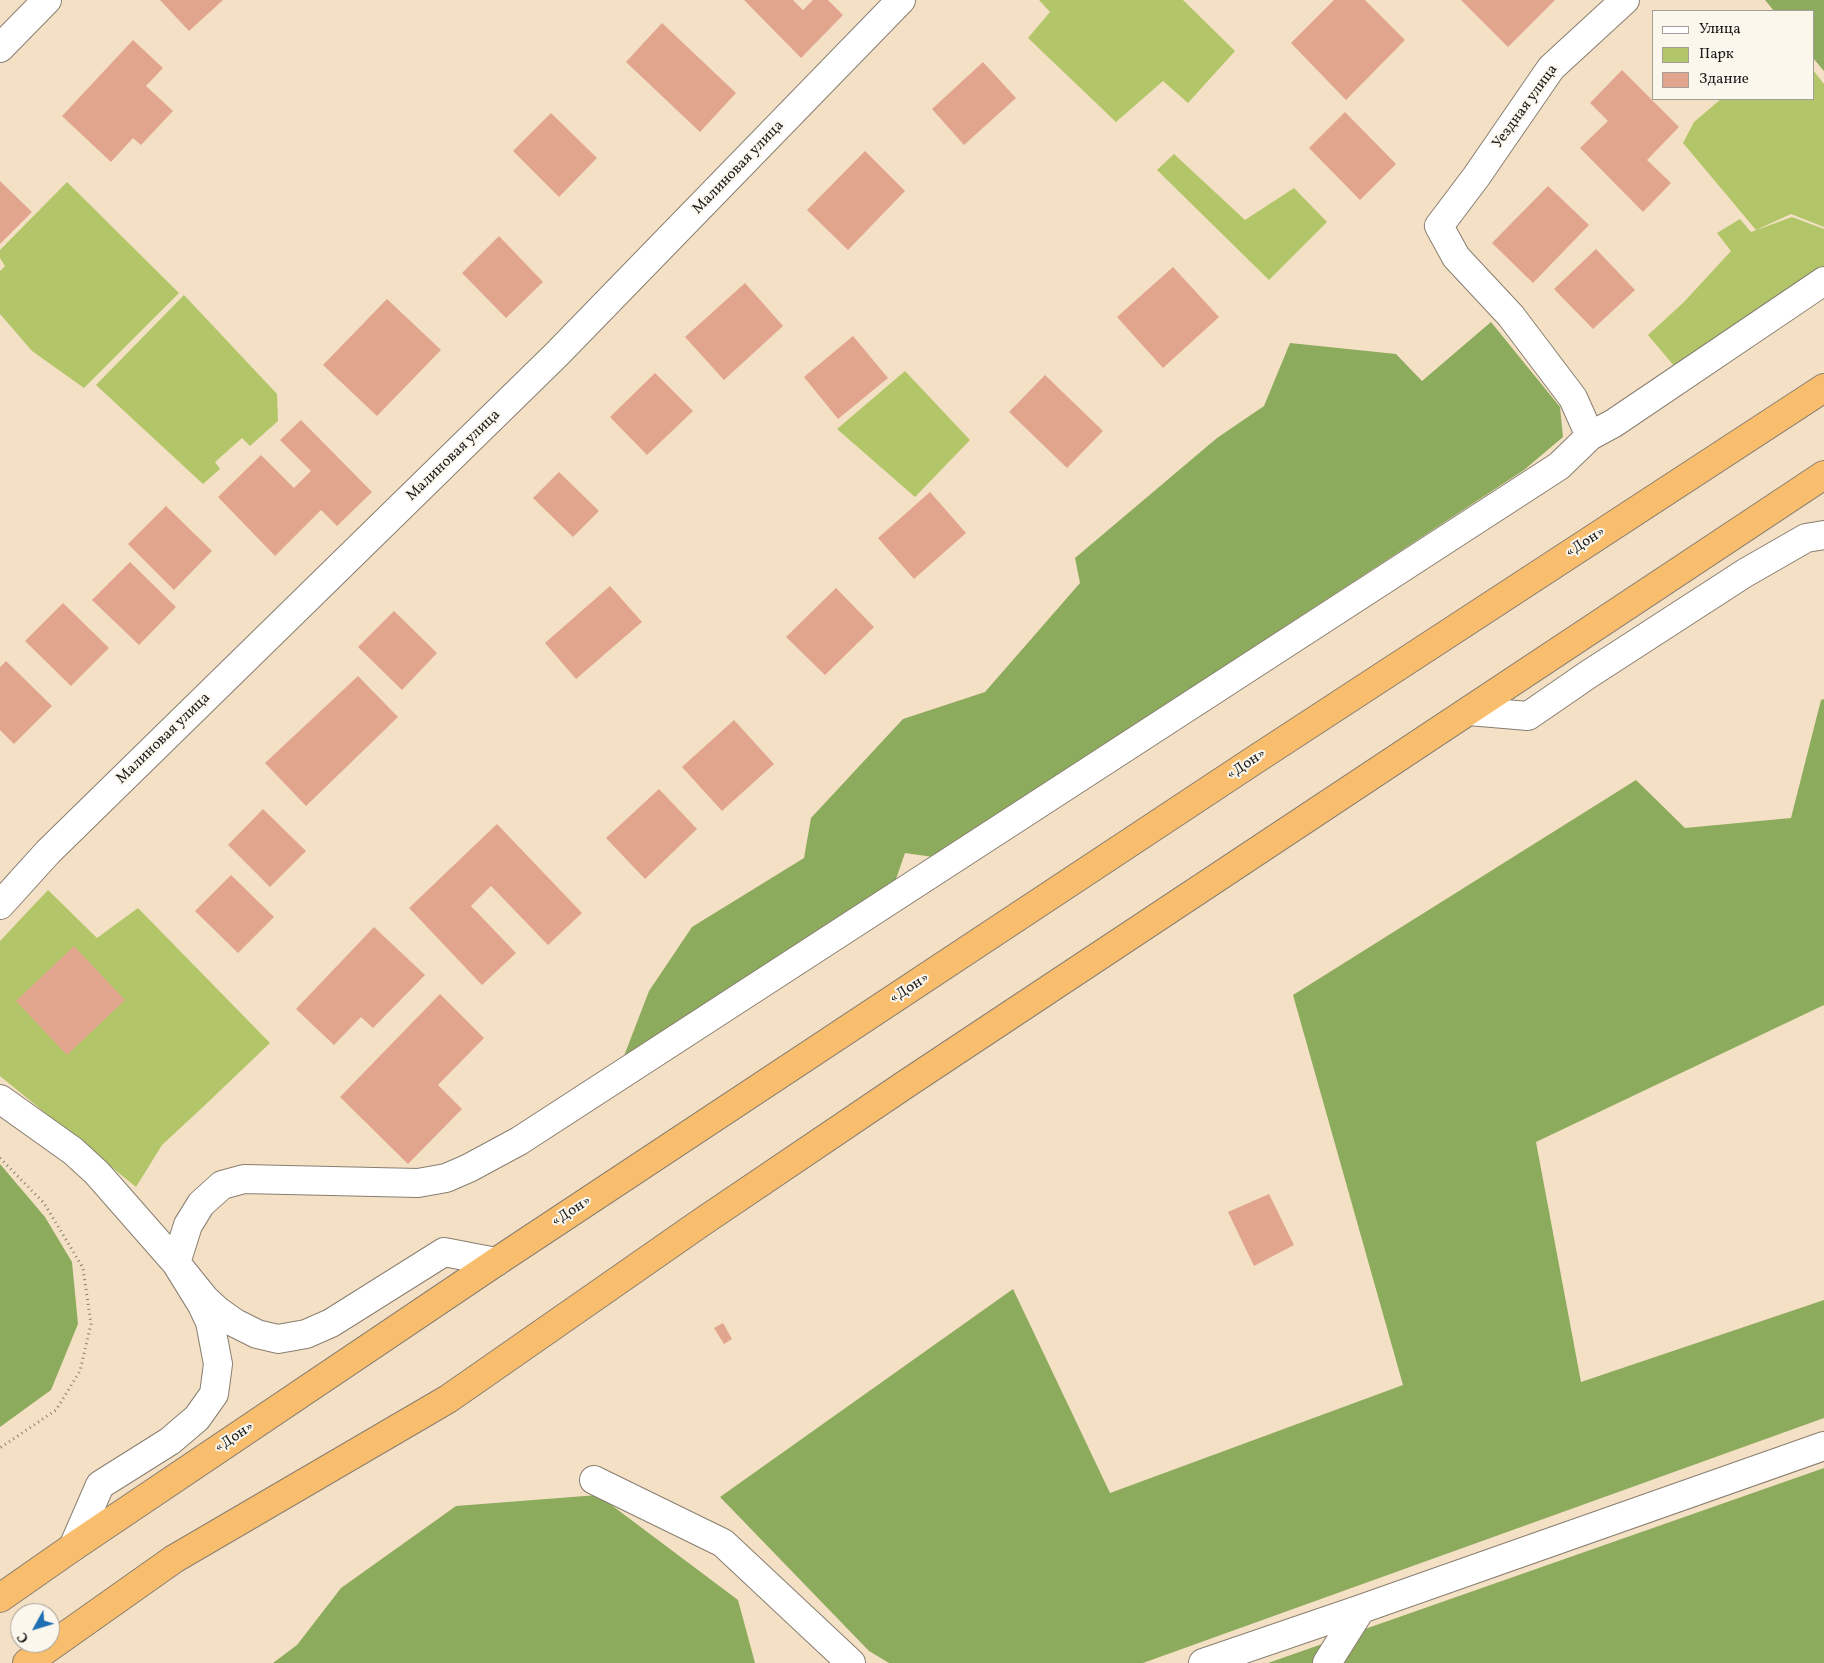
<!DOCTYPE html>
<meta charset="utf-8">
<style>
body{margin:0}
#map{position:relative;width:1824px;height:1663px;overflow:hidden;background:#f4e0c5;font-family:Vollkorn,serif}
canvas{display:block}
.legend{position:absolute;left:1652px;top:10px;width:162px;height:90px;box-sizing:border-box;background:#fbf7ec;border:1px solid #a29f99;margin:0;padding:6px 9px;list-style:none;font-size:15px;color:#1c1c1c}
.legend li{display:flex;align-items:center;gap:10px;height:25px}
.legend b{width:25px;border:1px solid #a29f99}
.north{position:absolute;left:10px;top:1603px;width:50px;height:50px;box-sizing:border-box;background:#fbf7ec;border:1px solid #a29f99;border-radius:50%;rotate:231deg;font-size:14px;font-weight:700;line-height:20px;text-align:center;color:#1c1c1c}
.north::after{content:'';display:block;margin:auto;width:18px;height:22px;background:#1f6fb2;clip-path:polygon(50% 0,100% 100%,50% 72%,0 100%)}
</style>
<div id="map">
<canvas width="1824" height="1663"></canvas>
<ul class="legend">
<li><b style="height:6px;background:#fff"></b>Улица</li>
<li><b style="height:14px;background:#b2c669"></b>Парк</li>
<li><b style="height:14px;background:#e1a58e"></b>Здание</li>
</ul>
<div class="north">С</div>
</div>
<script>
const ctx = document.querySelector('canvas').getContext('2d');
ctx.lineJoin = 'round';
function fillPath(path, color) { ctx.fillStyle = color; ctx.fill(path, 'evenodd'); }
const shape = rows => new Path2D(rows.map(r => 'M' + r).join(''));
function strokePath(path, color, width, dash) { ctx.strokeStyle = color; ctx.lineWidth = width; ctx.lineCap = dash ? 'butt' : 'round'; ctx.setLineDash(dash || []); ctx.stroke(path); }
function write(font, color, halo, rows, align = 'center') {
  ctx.font = font + ' Vollkorn,serif'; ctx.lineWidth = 4; ctx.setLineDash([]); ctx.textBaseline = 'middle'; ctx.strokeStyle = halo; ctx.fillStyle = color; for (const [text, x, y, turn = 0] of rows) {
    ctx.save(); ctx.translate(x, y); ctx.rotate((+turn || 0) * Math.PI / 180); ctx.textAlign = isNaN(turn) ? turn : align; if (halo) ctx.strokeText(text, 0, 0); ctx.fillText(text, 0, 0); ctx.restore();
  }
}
fillPath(shape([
 [1039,0,1183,0,1235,51,1188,103,1163,81,1116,122,1028,38,1050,12],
 [1813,70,1824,84,1824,227,1791,214,1756,230,1683,143,1694,122,1721,99,1813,99],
 [1174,154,1245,220,1294,188,1327,222,1269,280,1157,170],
 [67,182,179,293,84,388,32,351,0,314,0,271,5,266,0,258,0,250],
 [1792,217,1824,229,1824,275,1680,373,1648,335,1684,302,1731,251,1717,233,1740,219,1751,232],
 [184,295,277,394,278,421,250,446,242,438,215,462,220,469,203,484,96,385],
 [905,371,970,440,915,497,837,429],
 [48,890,97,938,138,908,270,1043,204,1106,162,1145,136,1187,0,1076,0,941]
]), '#b2c669');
fillPath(shape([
 [1765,0,1824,0,1824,71,1813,58,1813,11,1774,11],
 [1491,322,1560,407,1563,437,1524,470,933,857,905,853,895,882,662,1040,624,1056,649,991,692,927,804,858,811,818,903,719,985,692,1080,583,1075,558,1217,438,1264,406,1290,343,1396,354,1422,381],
 [1824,699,1824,1005,1536,1142,1581,1382,1824,1300,1824,1418,1143,1663,889,1663,869,1651,720,1497,1013,1289,1110,1493,1403,1385,1293,995,1636,780,1685,828,1791,818,1821,700],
 [0,1164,45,1217,72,1262,78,1324,51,1390,0,1427],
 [1824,1468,1824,1663,1268,1663],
 [598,1495,738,1600,755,1663,273,1663,297,1645,341,1588,456,1506]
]), '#8dab5d');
fillPath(shape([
 [160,0,223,0,189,31],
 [744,0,793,0,803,10,813,0,828,0,843,15,801,58],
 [1334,0,1365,0,1405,40,1346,100,1291,43],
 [1461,0,1555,0,1508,47],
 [662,23,736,93,700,132,626,62],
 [133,40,163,68,146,86,173,111,141,145,133,138,111,162,62,116],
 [983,62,1016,98,964,145,932,109],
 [1622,70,1679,127,1647,160,1671,183,1643,212,1580,148,1608,121,1590,103],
 [1345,112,1396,164,1360,200,1309,148],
 [551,113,597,158,559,197,513,151],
 [865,151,905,191,848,250,807,210],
 [0,181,32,212,0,244],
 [1548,186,1589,225,1533,283,1492,243],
 [499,236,543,282,506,318,462,273],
 [1596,249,1635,290,1593,329,1554,289],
 [1173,267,1219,317,1163,368,1117,317],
 [745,283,783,326,724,380,685,337],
 [387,299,441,350,377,416,323,365],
 [853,336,888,378,838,419,804,377],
 [655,373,693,411,647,455,610,417],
 [1045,375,1103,431,1067,468,1009,412],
 [301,420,372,492,337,526,321,510,275,556,218,497,261,455,294,488,311,471,280,440],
 [559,472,599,511,573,537,533,498],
 [930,492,966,533,914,579,878,538],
 [166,506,212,551,174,590,128,544],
 [130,562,176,607,139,645,92,600],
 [610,586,642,622,576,679,545,643],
 [836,588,874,627,825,675,786,637],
 [63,603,109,648,71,686,25,641],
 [394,611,437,653,402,690,358,647],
 [6,661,52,706,14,744,0,730,0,667],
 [358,676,398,717,306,806,265,763],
 [734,720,774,764,722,811,682,767],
 [659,789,697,829,645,879,606,838],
 [263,809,306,851,270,887,228,845],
 [497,824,582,913,548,945,491,886,471,906,516,953,482,985,409,908],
 [231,875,274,917,238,953,195,911],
 [374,927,425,975,373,1028,361,1017,334,1045,296,1009],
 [74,946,125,1000,67,1055,16,1001],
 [440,994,484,1038,438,1085,462,1109,408,1164,340,1097],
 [1269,1194,1294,1245,1254,1266,1228,1212],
 [723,1323,732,1339,724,1344,714,1328]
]), '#e1a58e');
const minor = shape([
 [0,48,47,0],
 [1590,436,1614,423,1824,281],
 [1469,711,1528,716,1589,674,1745,573,1806,538,1824,535],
 [0,905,48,852,557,354,901,0],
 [0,1099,73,1151,97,1173,176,1263,205,1299,218,1311,235,1323,257,1334,278,1339,306,1334,331,1323,444,1252,496,1262],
 [594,1480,723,1543,851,1663],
 [73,1547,100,1485,170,1441,197,1418,214,1394,218,1364,210,1322,202,1305,176,1263,188,1225,201,1204,222,1185,244,1179,418,1183,446,1178,469,1168,519,1141,1559,466,1590,436,1573,398,1511,316,1456,257,1439,226,1476,177,1551,68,1625,0],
 [1203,1663,1361,1609],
 [1327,1663,1361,1609,1824,1446]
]);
const highway = shape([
 [0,1598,73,1547,496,1262,1250,763,1824,388],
 [27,1663,174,1559,448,1399,702,1222,906,1084,1824,475]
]);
strokePath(minor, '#887e70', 30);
strokePath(highway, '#887e70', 30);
strokePath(shape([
 [0,1158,44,1203,83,1268,91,1324,80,1371,56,1410,0,1448]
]), '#887e70', 3, [1, 4]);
strokePath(minor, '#fff', 28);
strokePath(highway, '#f9be6d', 28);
write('15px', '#1c1c1c', '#fbf7ec', [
 ["Уездная улица",1526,107,-54],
 ["Малиновая улица",739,168,-46],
 ["Малиновая улица",454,456,-44],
 ["«Дон»",1586,543,-33],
 ["Малиновая улица",164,739,-44],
 ["«Дон»",1247,765,-34],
 ["«Дон»",910,989,-33],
 ["«Дон»",572,1212,-33],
 ["«Дон»",235,1438,-34]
]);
</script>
